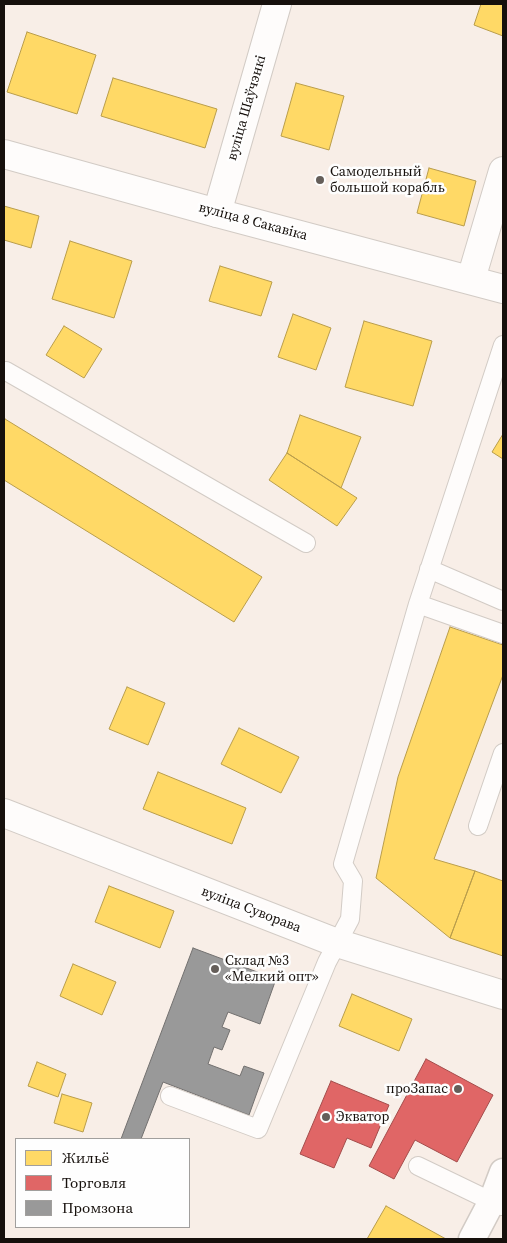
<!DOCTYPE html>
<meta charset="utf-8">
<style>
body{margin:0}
#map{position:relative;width:507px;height:1243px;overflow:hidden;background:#f8eee7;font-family:"Source Serif 4",serif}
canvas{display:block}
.frame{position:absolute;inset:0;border:5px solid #16100c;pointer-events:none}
.legend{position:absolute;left:15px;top:1138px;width:175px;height:90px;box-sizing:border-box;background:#fefefe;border:1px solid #a19f9d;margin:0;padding:6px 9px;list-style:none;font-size:15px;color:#16100c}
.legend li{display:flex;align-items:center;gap:10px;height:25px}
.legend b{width:25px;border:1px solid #a19f9d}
</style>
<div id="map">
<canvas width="507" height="1243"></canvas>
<div class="frame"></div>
<ul class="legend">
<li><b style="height:14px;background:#ffd966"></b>Жильё</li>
<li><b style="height:14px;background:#e06666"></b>Торговля</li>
<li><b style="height:14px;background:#999"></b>Промзона</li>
</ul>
</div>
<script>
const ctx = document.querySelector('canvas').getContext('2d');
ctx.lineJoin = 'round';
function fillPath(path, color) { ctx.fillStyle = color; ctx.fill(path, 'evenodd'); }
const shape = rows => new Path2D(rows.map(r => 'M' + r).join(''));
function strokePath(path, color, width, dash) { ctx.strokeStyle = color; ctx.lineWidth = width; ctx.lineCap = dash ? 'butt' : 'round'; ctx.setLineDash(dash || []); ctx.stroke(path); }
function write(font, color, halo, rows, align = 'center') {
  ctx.font = font + ' "Source Serif 4",serif'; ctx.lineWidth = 5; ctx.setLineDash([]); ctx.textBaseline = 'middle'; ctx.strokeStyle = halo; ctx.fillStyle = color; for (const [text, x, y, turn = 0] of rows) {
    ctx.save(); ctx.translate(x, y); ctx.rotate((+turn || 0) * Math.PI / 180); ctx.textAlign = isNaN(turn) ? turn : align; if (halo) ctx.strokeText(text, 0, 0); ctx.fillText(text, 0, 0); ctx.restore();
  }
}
const homes = shape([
 [481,4,503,4,503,36,474,25,481,4],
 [27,32,96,55,77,114,7,92,27,32],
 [113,78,217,109,205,148,101,116,113,78],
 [296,83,344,96,329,150,281,136,296,83],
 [429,168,476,181,464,226,417,213,429,168],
 [4,206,39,216,31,248,4,240,4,206],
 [70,241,132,261,114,318,52,299,70,241],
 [220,266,272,282,261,316,209,301,220,266],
 [293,314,331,328,316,370,278,357,293,314],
 [364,321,432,341,413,406,345,387,364,321],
 [64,326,102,349,84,378,46,355,64,326],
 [300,415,361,437,341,488,287,453,300,415],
 [5,419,262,577,234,622,4,480,4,421,5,419],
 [503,434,503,459,492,452,503,434],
 [287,453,357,498,337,526,269,480,287,453],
 [450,627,503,645,503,675,434,859,475,871,450,938,376,878,398,777,450,627],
 [127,687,165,703,148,745,109,729,127,687],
 [239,728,299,757,281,793,221,764,239,728],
 [158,772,246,808,232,844,143,809,158,772],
 [475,871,503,881,503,956,450,938,475,871],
 [109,886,174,911,160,948,95,922,109,886],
 [73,964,116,982,102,1015,60,996,73,964],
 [352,994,412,1019,399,1051,339,1026,352,994],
 [37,1062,66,1074,58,1097,28,1086,37,1062],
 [62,1094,92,1103,83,1132,54,1123,62,1094],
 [386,1206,446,1239,367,1239,386,1206]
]);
fillPath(homes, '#ffd966');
strokePath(homes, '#b99d4b', 1);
const shops = shape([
 [426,1059,493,1095,457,1162,415,1140,394,1179,369,1166,426,1059],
 [331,1081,389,1105,371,1148,347,1138,334,1168,300,1154,331,1081]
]);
fillPath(shops, '#e06666');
strokePath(shops, '#a34c4b', 1);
const industry = shape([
 [193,948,276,979,260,1024,228,1012,222,1027,230,1030,222,1050,214,1047,208,1064,240,1076,244,1066,264,1073,249,1115,163,1082,141,1139,121,1139,193,948]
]);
fillPath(industry, '#999');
strokePath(industry, '#72706f', 1);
const service = shape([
 [6,371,306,543],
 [429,569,503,601],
 [418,604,503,345],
 [478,826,503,753],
 [170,1096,258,1129,327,962,350,919,353,881,343,864,418,604,503,634],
 [418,1166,501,1206]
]);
const pedestrian = shape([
 [472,1239,492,1201,503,1172]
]);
const minor = shape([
 [217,213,277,4],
 [471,279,503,171]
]);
const tertiary = shape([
 [4,154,217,213,503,289],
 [4,813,337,943,503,995]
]);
strokePath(service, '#d2cbc5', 20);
strokePath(pedestrian, '#d2cbc5', 29);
strokePath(minor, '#d2cbc5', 30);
strokePath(tertiary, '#d2cbc5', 30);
strokePath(service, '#fefcfb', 18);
strokePath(pedestrian, '#fefcfb', 26);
strokePath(minor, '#fefcfb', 28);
strokePath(tertiary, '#fefcfb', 28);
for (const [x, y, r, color] of [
 [320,180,5,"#655e59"],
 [215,969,5,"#655e59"],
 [458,1089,5,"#655e59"],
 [326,1117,5,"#655e59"]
]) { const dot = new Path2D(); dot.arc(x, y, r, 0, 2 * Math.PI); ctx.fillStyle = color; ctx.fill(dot); strokePath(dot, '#fefefe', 2); }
write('14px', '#16100c', '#fefefe', [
 ["вуліца Шаўчэнкі",247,108,-74],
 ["вуліца 8 Сакавіка",253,222,15],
 ["вуліца Суворава",251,910,21]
]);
write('14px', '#16100c', '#fefefe', [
 ["Самодельный",330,172],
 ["большой корабль",330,188],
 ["Склад №3",225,961],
 ["«Мелкий опт»",225,977],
 ["проЗапас",448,1089,"right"],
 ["Экватор",336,1117]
], 'left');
</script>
